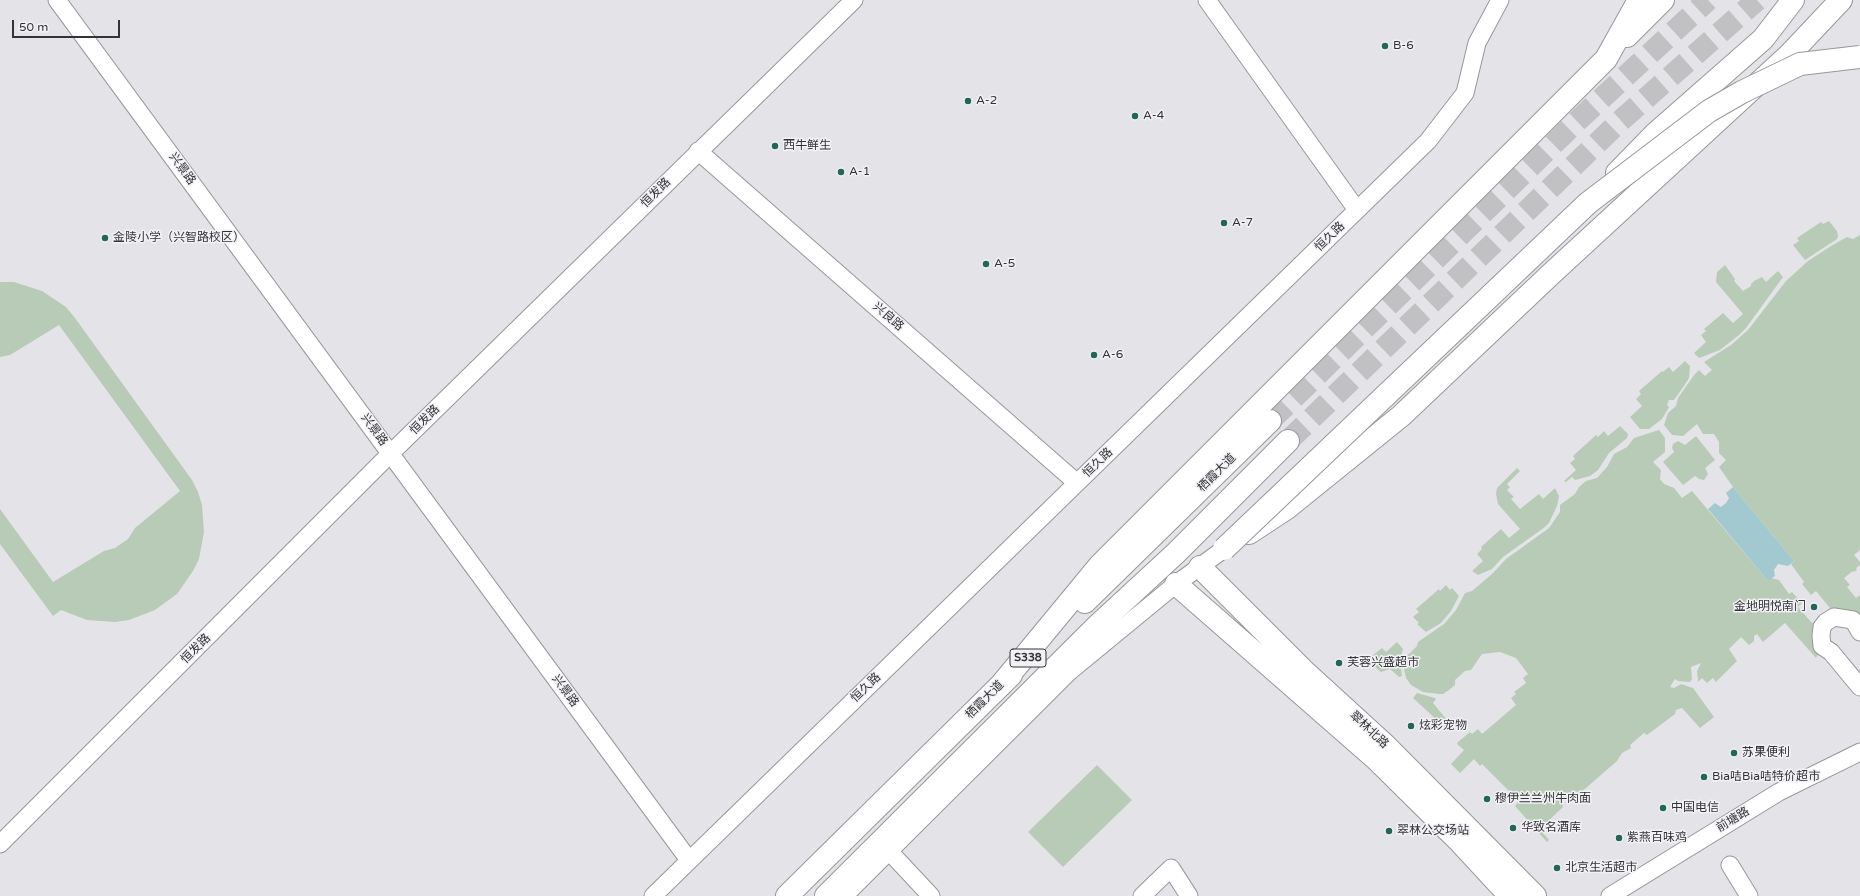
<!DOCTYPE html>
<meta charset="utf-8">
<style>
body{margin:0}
#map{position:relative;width:1860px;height:896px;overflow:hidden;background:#e4e4e8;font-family:"Varela Round",sans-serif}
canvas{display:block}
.scale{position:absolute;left:12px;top:20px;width:108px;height:18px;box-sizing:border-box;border:2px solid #343436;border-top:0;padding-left:5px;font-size:12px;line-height:14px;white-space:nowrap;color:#343436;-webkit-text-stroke:3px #f1f1f6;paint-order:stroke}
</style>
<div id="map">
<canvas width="1860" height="896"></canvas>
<div class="scale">50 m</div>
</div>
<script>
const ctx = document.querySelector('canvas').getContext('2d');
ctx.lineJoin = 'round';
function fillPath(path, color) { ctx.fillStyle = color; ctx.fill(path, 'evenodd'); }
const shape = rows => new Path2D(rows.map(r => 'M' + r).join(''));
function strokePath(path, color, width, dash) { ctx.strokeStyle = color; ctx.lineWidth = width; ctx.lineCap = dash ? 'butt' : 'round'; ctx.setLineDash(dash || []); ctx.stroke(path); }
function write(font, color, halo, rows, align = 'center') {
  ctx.font = font + ' "Varela Round","Noto Sans SC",sans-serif'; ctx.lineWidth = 3; ctx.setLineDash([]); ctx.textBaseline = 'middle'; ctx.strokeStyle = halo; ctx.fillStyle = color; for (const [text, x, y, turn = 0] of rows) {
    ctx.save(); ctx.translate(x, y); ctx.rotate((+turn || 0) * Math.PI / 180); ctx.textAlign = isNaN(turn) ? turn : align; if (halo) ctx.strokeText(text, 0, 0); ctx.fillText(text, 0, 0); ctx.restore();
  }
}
fillPath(shape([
 [1829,221,1837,231,1838,236,1837,239,1805,260,1793,245,1799,241,1797,238,1821,222,1823,224],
 [1860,235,1860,550,1854,555,1860,562,1860,565,1856,568,1857,570,1854,572,1853,571,1844,578,1850,585,1847,587,1856,598,1860,595,1860,616,1827,612,1830,608,1816,591,1811,595,1802,584,1804,582,1791,564,1794,561,1733,487,1719,467,1726,460,1719,453,1719,442,1714,434,1703,434,1697,424,1683,436,1672,435,1664,425,1668,413,1676,406,1678,398,1694,375,1699,370,1705,376,1712,370,1704,362,1731,345,1748,330,1786,281,1808,261,1831,246,1847,237,1853,239],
 [1725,265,1735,279,1734,281,1743,291,1751,286,1751,284,1754,281,1762,277,1766,282,1778,271,1783,277,1746,328,1739,335,1720,350,1699,358,1694,353,1706,342,1701,335,1706,331,1704,329,1723,313,1733,323,1743,314,1716,282,1717,272],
 [0,282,14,282,42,291,66,307,75,318,192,480,198,492,202,505,204,532,199,559,193,571,177,594,155,610,129,620,115,622,87,620,61,610,53,616,0,544,0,509,53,582,104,551,115,548,128,539,135,528,180,491,59,325,10,355,0,357],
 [1685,361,1690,366,1689,378,1684,386,1674,400,1669,400,1667,405,1669,407,1662,419,1649,429,1640,429,1630,417,1642,406,1636,399,1641,394,1639,391,1662,371,1663,372,1669,367,1673,372],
 [1620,426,1628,434,1627,438,1609,453,1598,470,1590,476,1579,479,1575,480,1572,477,1566,482,1564,481,1576,470,1570,463,1575,459,1573,456,1596,435,1598,437,1604,431,1608,436],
 [1659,430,1665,438,1665,452,1653,462,1661,470,1660,479,1664,484,1674,488,1682,498,1692,491,1768,581,1771,578,1779,580,1789,594,1792,592,1802,603,1798,607,1812,623,1816,621,1820,651,1816,658,1785,623,1763,642,1757,634,1754,636,1754,641,1749,645,1741,637,1729,649,1737,661,1716,682,1713,678,1707,683,1702,678,1698,682,1697,671,1701,663,1691,667,1692,679,1690,682,1678,681,1675,679,1670,687,1674,688,1681,684,1693,688,1714,717,1700,728,1682,708,1676,710,1675,714,1647,735,1644,733,1630,745,1631,748,1622,753,1617,761,1586,788,1579,794,1576,791,1562,802,1563,807,1543,826,1543,833,1549,840,1547,842,1515,806,1519,801,1482,764,1480,766,1474,759,1460,773,1451,764,1464,750,1457,744,1458,742,1470,732,1472,734,1478,729,1482,734,1516,705,1511,698,1516,694,1514,692,1526,683,1523,678,1528,674,1516,658,1500,652,1482,654,1471,670,1465,671,1455,680,1455,685,1449,690,1443,694,1439,694,1423,692,1411,685,1406,678,1402,660,1404,656,1409,654,1417,646,1418,642,1444,624,1456,610,1465,593,1472,591,1492,574,1506,559,1549,528,1560,512,1560,505,1575,494,1579,487,1586,481,1597,478,1607,467,1614,454,1627,447,1634,438],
 [1696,436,1715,460,1705,468,1708,474,1704,480,1699,479,1695,476,1683,485,1663,462,1674,452,1672,448,1673,444,1678,441,1685,445],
 [1517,468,1520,471,1507,484,1510,487,1507,490,1514,497,1511,499,1520,509,1539,494,1543,499,1555,488,1559,496,1557,506,1549,523,1545,527,1503,557,1492,569,1478,575,1472,571,1483,561,1477,554,1482,549,1481,547,1501,529,1509,538,1520,529,1498,504,1496,494,1497,488],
 [1446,585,1450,590,1452,588,1459,596,1451,611,1441,623,1426,632,1417,624,1419,623,1413,617,1419,612,1416,609,1439,589,1440,591],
 [1397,642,1403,649,1400,660,1402,676,1399,677,1390,669,1381,672,1367,660,1382,648,1386,652],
 [1417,693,1435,698,1436,699,1433,703,1447,720,1446,723,1452,730,1450,732,1413,698],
 [1097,765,1132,800,1063,867,1028,832]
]), '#b7cbb6');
fillPath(shape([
 [1733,487,1794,561,1788,566,1778,564,1774,570,1775,576,1768,581,1708,509,1715,503,1721,507,1726,503,1729,498,1726,493]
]), '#a2c9d0');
strokePath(shape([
 [1270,421,1575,123,1708,0],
 [1288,441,1618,123,1757,0]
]), '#c1c1c4', 22, [22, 11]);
const minor = shape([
 [57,0,689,860],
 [1207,0,1357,210],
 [698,151,1077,483],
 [1860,632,1853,620,1834,617,1826,622,1822,627,1821,636,1822,646,1831,652,1860,687],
 [0,844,391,453,854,0],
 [888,850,931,896],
 [1730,865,1749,896],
 [653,896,1428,141,1465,93,1477,43,1500,0],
 [844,896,1069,672,1176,584,1224,549],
 [1142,896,1171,868,1189,896],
 [1610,896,1779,792,1860,752]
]);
const major = shape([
 [1627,36,1663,0],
 [1617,173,1656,133,1763,39,1793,0],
 [1249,533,1287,508,1401,416,1551,274,1790,54,1841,0],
 [1200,567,1303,670,1384,744,1535,896],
 [1176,584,1376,759,1460,842,1510,896],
 [1085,602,1270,421],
 [1001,685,1100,565,1606,59,1639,0],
 [787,896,1011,675],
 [826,896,1098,625,1176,553,1288,441]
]);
strokePath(minor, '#97969b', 19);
strokePath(major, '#97969b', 24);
strokePath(minor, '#fff', 17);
strokePath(major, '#fff', 22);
const majorBridge = shape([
 [1224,549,1588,203,1709,111,1742,92,1800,64,1860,57]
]);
strokePath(majorBridge, '#97969b', 24, []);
strokePath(majorBridge, '#fff', 22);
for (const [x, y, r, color] of [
 [1385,46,4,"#226657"],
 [968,101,4,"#226657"],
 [1135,116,4,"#226657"],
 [775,146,4,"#226657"],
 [841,172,4,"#226657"],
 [1224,223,4,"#226657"],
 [105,238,4,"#226657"],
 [986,264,4,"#226657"],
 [1094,355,4,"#226657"],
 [1814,607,4,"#226657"],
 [1339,663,4,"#226657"],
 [1411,726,4,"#226657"],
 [1734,753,4,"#226657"],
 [1704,777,4,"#226657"],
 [1487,799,4,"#226657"],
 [1663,808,4,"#226657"],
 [1513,828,4,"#226657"],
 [1389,831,4,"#226657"],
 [1619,838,4,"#226657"],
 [1557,868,4,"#226657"]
]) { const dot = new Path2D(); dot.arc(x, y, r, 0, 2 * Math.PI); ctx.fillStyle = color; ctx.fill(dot); strokePath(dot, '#f1f1f6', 1.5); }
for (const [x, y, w] of [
 [1028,658,36]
]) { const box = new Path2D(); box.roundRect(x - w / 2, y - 9, w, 18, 3); ctx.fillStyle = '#f1f1f6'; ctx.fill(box); strokePath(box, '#343436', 1); }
write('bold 11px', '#343436', null, [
 ["S338",1028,658]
]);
write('12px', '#343436', '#f1f1f6', [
 ["B-6",1393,46],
 ["A-2",976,101],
 ["A-4",1143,116],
 ["西牛鲜生",783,146],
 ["A-1",849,172],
 ["A-7",1232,223],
 ["金陵小学（兴智路校区）",113,238],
 ["A-5",994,264],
 ["A-6",1102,355],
 ["金地明悦南门",1806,607,"right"],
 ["芙蓉兴盛超市",1347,663],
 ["炫彩宠物",1419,726],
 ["苏果便利",1742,753],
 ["Bia咭Bia咭特价超市",1712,777],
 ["穆伊兰兰州牛肉面",1495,799],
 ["中国电信",1671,808],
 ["华致名酒库",1521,828],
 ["翠林公交场站",1397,831],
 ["紫燕百味鸡",1627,838],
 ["北京生活超市",1565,868]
], 'left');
write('12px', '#343436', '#f1f1f6', [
 ["兴景路",182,169,54],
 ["恒发路",656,193,-45],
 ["恒久路",1330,237,-44],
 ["兴良路",888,317,41],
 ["恒发路",425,420,-45],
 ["兴景路",374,430,54],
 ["恒久路",1098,463,-44],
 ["栖霞大道",1217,473,-45],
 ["恒发路",196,649,-45],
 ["恒久路",866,688,-44],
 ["兴景路",565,691,54],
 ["栖霞大道",985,700,-45],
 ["翠林北路",1369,730,43],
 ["前塘路",1733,820,-31]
]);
</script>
